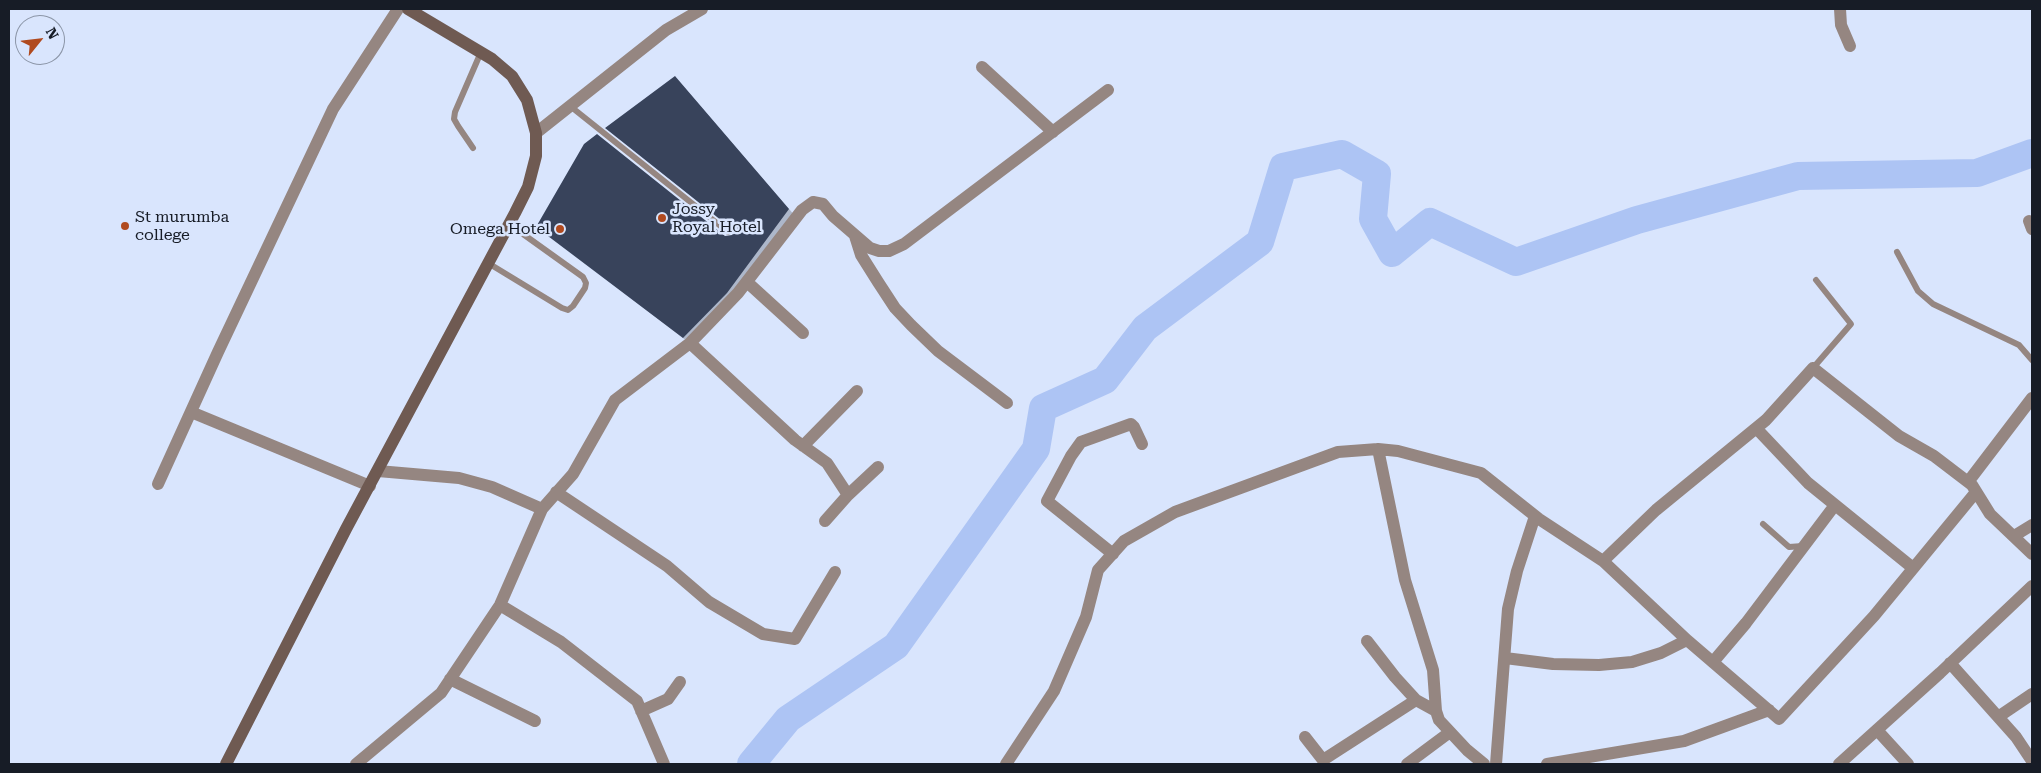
<!DOCTYPE html>
<style>
body{margin:0}
#map{position:relative;width:2041px;height:773px;overflow:hidden;background:#d9e5fd;font-family:"Roboto Serif",serif}
canvas{display:block}
.frame{position:absolute;inset:0;border:10px solid #171c26;pointer-events:none}
.north{position:absolute;left:15px;top:15px;width:50px;height:50px;box-sizing:border-box;background:#d9e5fd;border:1px solid #8b95a7;border-radius:50%;rotate:61deg;font-size:14px;font-weight:700;line-height:20px;text-align:center;color:#171c26}
.north::after{content:'';display:block;margin:auto;width:18px;height:22px;background:#b04a1f;clip-path:polygon(50% 0,100% 100%,50% 72%,0 100%)}
</style>
<div id="map">
<canvas width="2041" height="773"></canvas>
<div class="frame"></div>
<div class="north">N</div>
</div>
<script>
const ctx = document.querySelector('canvas').getContext('2d');
ctx.lineJoin = 'round';
function fillPath(path, color) { ctx.fillStyle = color; ctx.fill(path, 'evenodd'); }
const shape = rows => new Path2D(rows.map(r => 'M' + r).join(''));
function strokePath(path, color, width, dash) { ctx.strokeStyle = color; ctx.lineWidth = width; ctx.lineCap = dash ? 'butt' : 'round'; ctx.setLineDash(dash || []); ctx.stroke(path); }
function write(font, color, halo, rows, align = 'center') {
  ctx.font = font + ' "Roboto Serif",serif'; ctx.lineWidth = 5; ctx.setLineDash([]); ctx.textBaseline = 'middle'; ctx.strokeStyle = halo; ctx.fillStyle = color; for (const [text, x, y, turn = 0] of rows) {
    ctx.save(); ctx.translate(x, y); ctx.rotate((+turn || 0) * Math.PI / 180); ctx.textAlign = isNaN(turn) ? turn : align; if (halo) ctx.strokeText(text, 0, 0); ctx.fillText(text, 0, 0); ctx.restore();
  }
}
fillPath(shape([
 [682,85,796,217,692,345,538,227,732,237,733,230,615,135]
]), '#0003');
strokePath(shape([
 [751,764,788,719,896,646,1036,449,1043,408,1105,380,1145,328,1260,242,1283,167,1342,154,1377,174,1373,219,1392,253,1430,222,1516,262,1637,220,1798,176,1977,173,2032,153]
]), '#adc4f4', 28);
fillPath(shape([
 [675,76,789,209,727,293,683,338,536,227,584,144,597,134,725,236,732,235,733,232,731,228,605,128]
]), '#38435b');
strokePath(shape([
 [570,106,728,232],
 [473,148,458,126,454,119,455,112,481,52],
 [1897,252,1918,291,1933,304,2019,345,2032,360],
 [488,263,562,308,568,310,573,306,585,288,586,283,583,277,509,224],
 [1813,368,1851,324,1816,280],
 [1763,524,1789,547,1803,546]
]), '#958681', 6);
strokePath(shape([
 [1840,9,1841,25,1850,46],
 [982,67,1053,132],
 [536,133,666,30,702,9],
 [2029,221,2032,229],
 [855,236,861,255,878,282,895,308,911,325,938,351,1007,403],
 [747,282,803,333],
 [690,343,795,440,827,463,848,495,878,467],
 [191,412,370,486],
 [1756,428,1808,483,1913,568],
 [803,446,857,391],
 [1378,449,1405,580,1433,670,1436,711,1439,720,1467,750,1484,764],
 [378,471,459,478,492,487,542,509],
 [1968,482,2032,398],
 [158,484,218,352,333,109,398,9],
 [556,492,667,566,709,602,763,634,795,639,835,572],
 [825,521,848,495],
 [2014,536,2032,525],
 [1113,554,1047,501,1071,456,1081,442,1131,424,1134,427,1142,444],
 [1603,561,1656,510,1766,420,1813,368,1899,436,1934,456,1972,485,1990,514,2032,554],
 [500,605,561,642,637,701,664,764],
 [1367,641,1395,677,1416,700,1436,711],
 [1505,658,1553,664,1599,665,1632,662,1661,653,1687,640],
 [1713,662,1746,623,1835,505],
 [1950,663,2016,737,2032,761],
 [450,679,535,721],
 [641,711,668,699,680,682],
 [1998,717,2032,694],
 [1877,730,1908,764],
 [1305,737,1323,760,1416,700],
 [356,764,441,693,500,605,542,509,573,474,615,400,690,343,738,293,802,210,813,202,823,204,833,216,870,248,879,251,889,251,904,244,1108,90],
 [1006,764,1054,691,1086,617,1098,570,1124,541,1175,512,1338,452,1378,449,1398,451,1481,473,1539,519,1603,561,1687,640,1779,719,1874,616,1976,492],
 [1407,764,1450,732],
 [1496,764,1508,609,1517,571,1535,516],
 [1547,764,1684,741,1769,710],
 [1839,764,1940,673,2032,586]
]), '#958681', 12);
strokePath(shape([
 [226,764,346,529,515,213,528,187,536,156,536,133,527,100,512,76,492,59,408,9]
]), '#6f5a52', 12);
for (const [x, y, r, color] of [
 [662,218,5,"#b04a1f"],
 [125,226,5,"#b04a1f"],
 [560,229,5,"#b04a1f"]
]) { const dot = new Path2D(); dot.arc(x, y, r, 0, 2 * Math.PI); ctx.fillStyle = color; ctx.fill(dot); strokePath(dot, '#d9e5fd', 2); }
write('16px', '#171c26', '#d9e5fd', [
 ["Jossy",672,209],
 ["Royal Hotel",672,227],
 ["St murumba",135,217],
 ["college",135,235],
 ["Omega Hotel",550,229,"right"]
], 'left');
</script>
